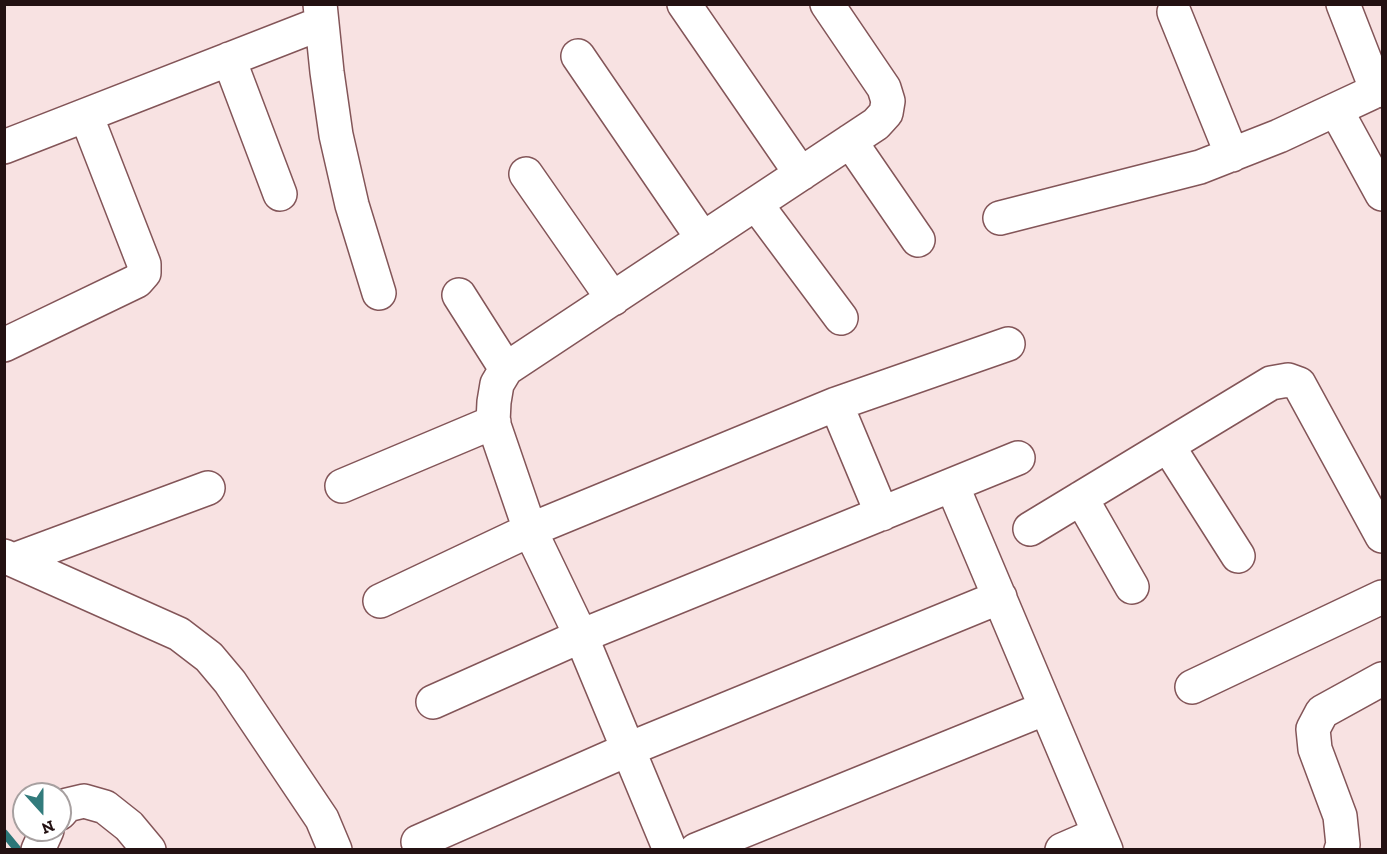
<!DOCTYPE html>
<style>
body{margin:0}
#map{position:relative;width:1387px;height:854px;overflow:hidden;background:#f8e2e2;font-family:"Zilla Slab",serif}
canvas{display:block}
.frame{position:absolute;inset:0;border:6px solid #231112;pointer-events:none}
.north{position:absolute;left:12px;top:782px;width:60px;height:60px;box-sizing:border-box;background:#fff;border:2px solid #a7a0a0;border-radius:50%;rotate:159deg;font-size:16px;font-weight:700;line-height:24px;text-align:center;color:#231112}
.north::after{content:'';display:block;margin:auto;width:21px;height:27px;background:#327b7c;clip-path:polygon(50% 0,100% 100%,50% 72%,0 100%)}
</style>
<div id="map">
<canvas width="1387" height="854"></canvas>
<div class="frame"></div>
<div class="north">N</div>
</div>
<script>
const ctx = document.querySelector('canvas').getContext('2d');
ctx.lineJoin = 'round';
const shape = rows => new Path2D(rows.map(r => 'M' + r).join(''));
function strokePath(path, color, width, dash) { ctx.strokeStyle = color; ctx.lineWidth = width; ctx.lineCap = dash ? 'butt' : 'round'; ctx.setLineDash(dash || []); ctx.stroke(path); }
strokePath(shape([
 [4,833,18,850]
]), '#2b7678', 8);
const minor = shape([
 [320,4,327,72,336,135,352,205,379,293],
 [684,4,801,174],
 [1343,4,1377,91],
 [1174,12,1232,155],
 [578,56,703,239],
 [229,59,280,194],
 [1336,110,1382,194],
 [850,141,918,240],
 [4,147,322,23],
 [526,174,613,299],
 [756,204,841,318],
 [1000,218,1200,167,1279,136,1382,88],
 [459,295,506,369],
 [4,345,137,281,144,273,144,264,86,115],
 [836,404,882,514],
 [1168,446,1238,556],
 [952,485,1106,850],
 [342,486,494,422],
 [1081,498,1132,587],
 [1030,529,1271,383,1288,380,1299,384,1382,536],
 [4,556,179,634,209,657,230,682,322,819,335,850],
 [14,560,208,488],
 [380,601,530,530,836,404,1008,344],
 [1192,687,1382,597],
 [433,702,581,636,1018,458],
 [60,813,67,805,84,801,105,807,129,826,149,850],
 [418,842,629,749,1000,597],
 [38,850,47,830],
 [670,850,581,636,530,530,493,422,494,402,497,384,506,369,876,124,886,113,888,101,884,88,827,4],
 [696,850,1046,708],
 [1062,850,1099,834],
 [1341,850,1343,845,1340,816,1315,749,1313,729,1322,712,1382,679]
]);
strokePath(minor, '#835558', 36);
strokePath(minor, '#fff', 33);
</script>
